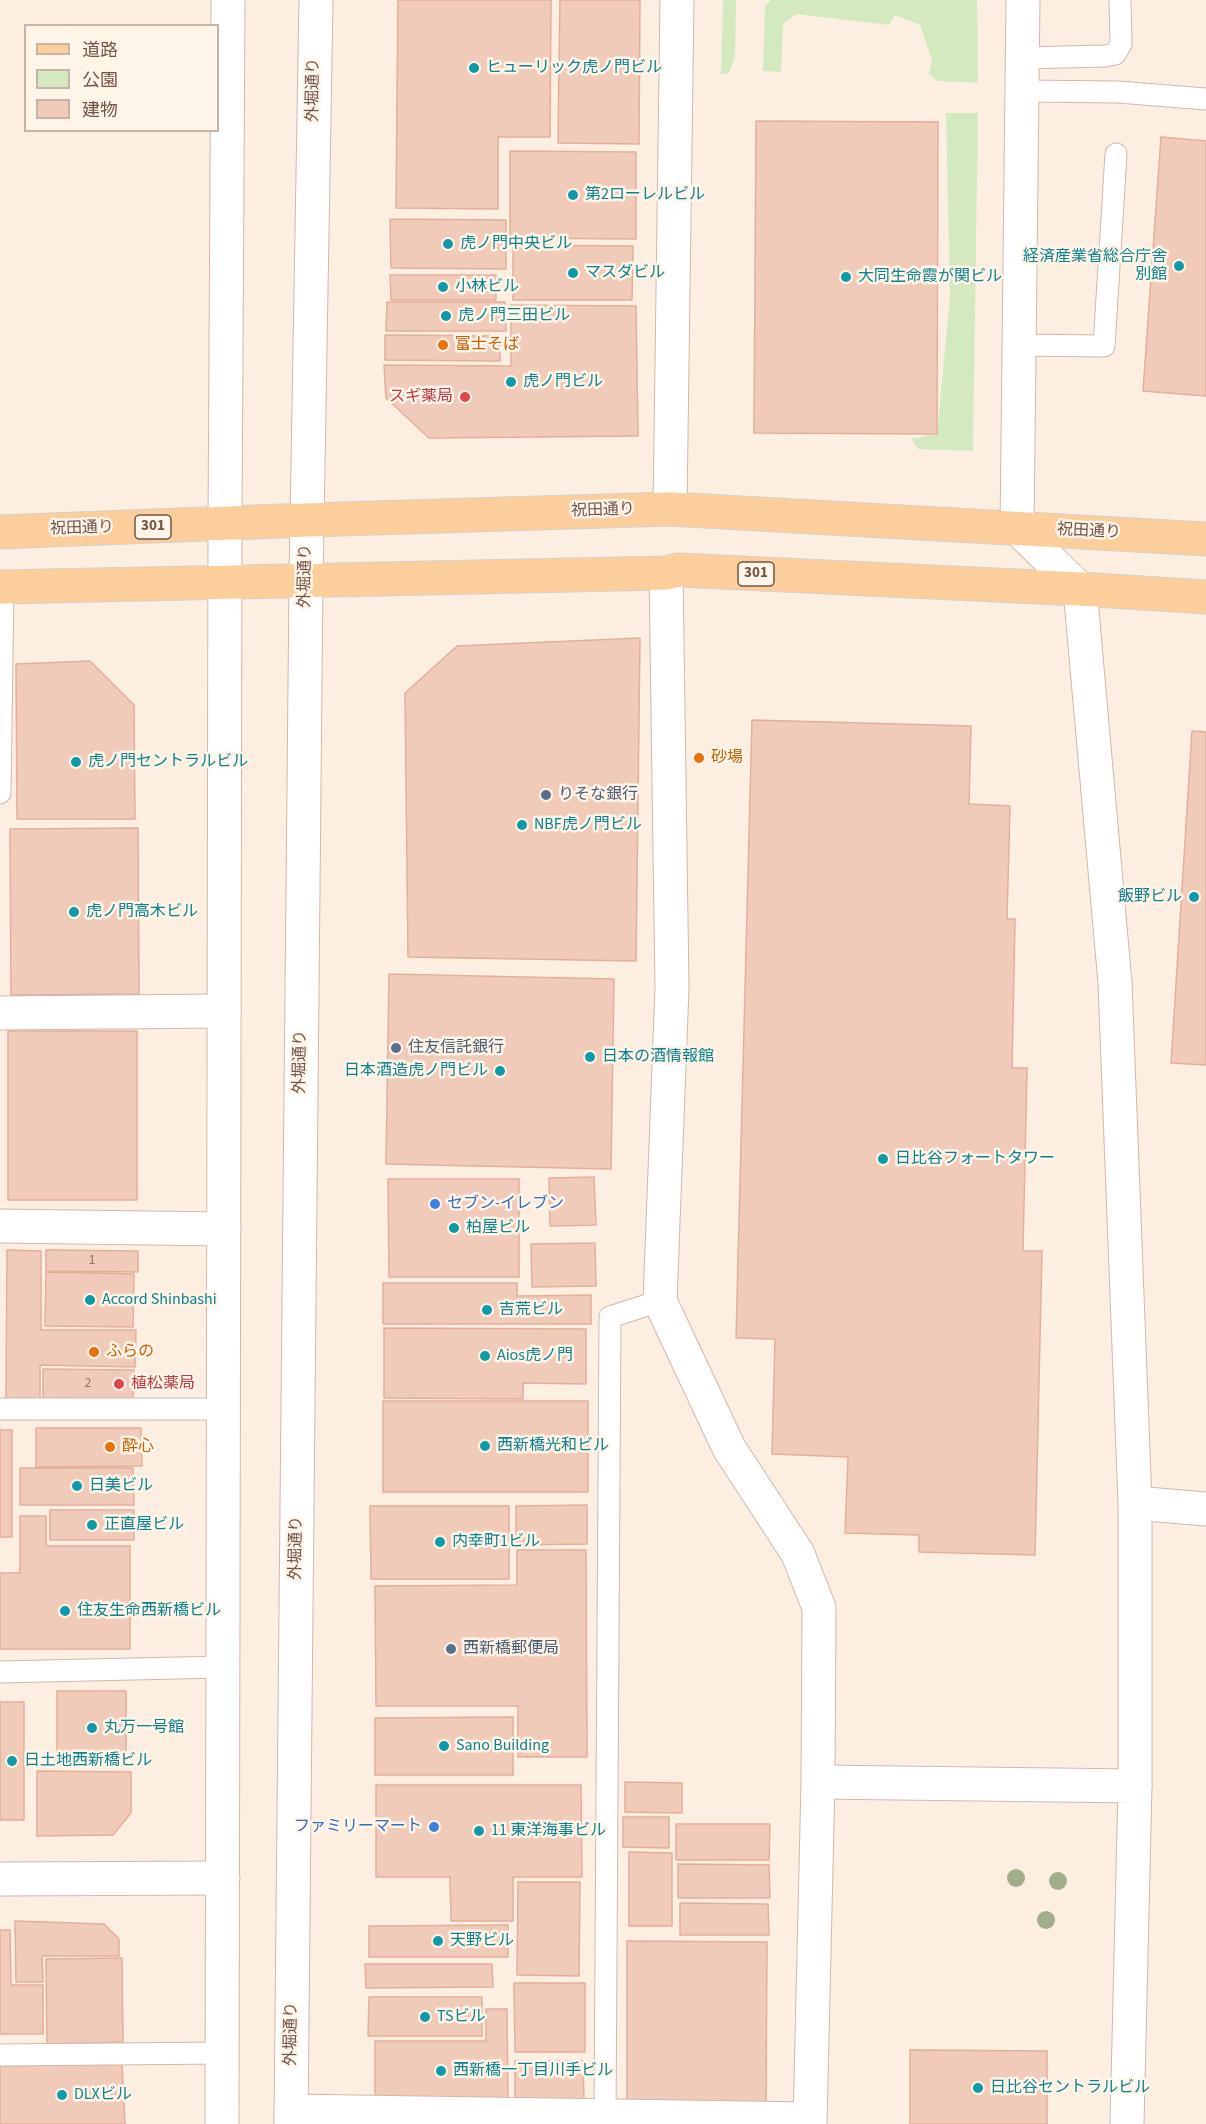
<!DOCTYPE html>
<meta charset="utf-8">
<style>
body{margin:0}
#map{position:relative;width:1206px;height:2124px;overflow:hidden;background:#fcefe2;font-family:"Source Sans 3","Noto Sans JP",sans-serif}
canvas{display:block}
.legend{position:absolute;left:24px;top:24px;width:195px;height:108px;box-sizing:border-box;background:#fff4e8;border:2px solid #c7b4a8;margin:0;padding:8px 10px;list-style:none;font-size:18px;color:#735449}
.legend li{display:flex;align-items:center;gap:12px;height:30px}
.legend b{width:30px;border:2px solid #c7b4a8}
</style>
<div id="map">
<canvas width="1206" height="2124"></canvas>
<ul class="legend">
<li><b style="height:8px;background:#fbce9b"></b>道路</li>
<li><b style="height:16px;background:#d5e9c1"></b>公園</li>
<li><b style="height:16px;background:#f1cbba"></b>建物</li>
</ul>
</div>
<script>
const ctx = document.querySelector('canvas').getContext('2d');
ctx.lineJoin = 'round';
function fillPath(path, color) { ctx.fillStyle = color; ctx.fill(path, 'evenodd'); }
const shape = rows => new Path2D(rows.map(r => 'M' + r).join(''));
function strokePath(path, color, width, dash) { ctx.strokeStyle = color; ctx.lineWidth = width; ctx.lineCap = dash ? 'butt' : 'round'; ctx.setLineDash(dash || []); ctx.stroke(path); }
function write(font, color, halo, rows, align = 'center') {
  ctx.font = font + ' "Source Sans 3","Noto Sans JP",sans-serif'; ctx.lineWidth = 5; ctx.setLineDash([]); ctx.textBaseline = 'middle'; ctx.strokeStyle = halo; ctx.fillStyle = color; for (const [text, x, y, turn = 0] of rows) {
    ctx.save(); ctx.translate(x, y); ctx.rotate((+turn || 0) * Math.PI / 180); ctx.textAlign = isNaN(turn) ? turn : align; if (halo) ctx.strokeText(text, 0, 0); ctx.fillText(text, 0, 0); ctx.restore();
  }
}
fillPath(shape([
 [723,0,736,0,735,57,729,73,721,74],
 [771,0,977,0,978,83,938,81,929,74,932,60,920,25,895,15,889,25,796,14,783,24,781,72,763,71,765,6],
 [946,113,978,113,973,451,918,449,911,439,937,434,950,296]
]), '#d5e9c1');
const building = shape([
 [398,0,551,0,550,137,498,137,498,209,396,208,398,0],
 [560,0,640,0,639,144,558,143,560,0],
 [756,121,938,122,937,434,754,433,756,121],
 [1161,137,1206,141,1206,396,1143,391,1161,137],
 [510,151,636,152,636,239,510,238,510,151],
 [390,219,506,220,506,269,391,268,390,219],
 [513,245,633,246,632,300,513,300,513,245],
 [390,275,496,275,496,300,391,300,390,275],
 [387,302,505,302,506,331,386,331,387,302],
 [511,305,636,306,638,436,429,438,386,398,384,365,511,366,511,305],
 [385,335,500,336,500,361,385,360,385,335],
 [640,638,636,961,408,957,405,693,457,646,640,638],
 [90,661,134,705,135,819,17,819,16,664,90,661],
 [752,720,971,726,969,804,1010,806,1007,919,1015,919,1012,1068,1027,1068,1023,1251,1042,1251,1035,1555,919,1552,919,1535,845,1533,848,1457,772,1454,775,1339,736,1338,752,720],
 [1192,731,1206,732,1206,1065,1171,1063,1192,731],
 [138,828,139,994,11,995,10,829,138,828],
 [389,974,614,979,611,1169,386,1164,389,974],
 [8,1031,137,1031,137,1200,8,1200,8,1031],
 [594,1177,596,1225,550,1226,549,1178,594,1177],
 [388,1179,519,1179,519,1277,389,1277,388,1179],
 [595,1243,596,1286,532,1287,531,1244,595,1243],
 [7,1250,41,1251,41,1330,136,1330,135,1367,40,1365,40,1399,6,1398,7,1250],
 [46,1250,138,1251,138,1272,46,1271,46,1250],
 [46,1272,134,1274,133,1327,45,1326,46,1272],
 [383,1283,517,1283,517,1296,591,1295,591,1324,383,1324,383,1283],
 [384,1328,586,1329,586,1384,523,1383,523,1399,384,1398,384,1328],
 [43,1369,134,1370,133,1400,43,1398,43,1369],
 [383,1401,588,1401,588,1492,383,1492,383,1401],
 [36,1428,141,1428,142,1466,36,1467,36,1428],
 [0,1430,12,1430,12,1537,0,1537,0,1430],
 [20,1468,133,1468,134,1505,20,1505,20,1468],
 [587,1505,587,1544,516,1545,516,1506,587,1505],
 [370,1506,509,1506,509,1579,371,1579,370,1506],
 [50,1510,134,1510,134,1540,50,1540,50,1510],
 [20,1516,46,1516,46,1546,130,1546,130,1649,0,1649,0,1573,20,1573,20,1516],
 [517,1550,586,1550,587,1757,518,1757,518,1706,376,1706,375,1586,517,1585,517,1550],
 [57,1691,126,1691,126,1766,57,1765,57,1691],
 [0,1702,24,1702,24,1820,0,1820,0,1702],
 [513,1717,513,1775,375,1775,375,1718,513,1717],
 [37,1771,131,1772,131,1813,113,1835,37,1836,37,1771],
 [625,1782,682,1783,682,1813,625,1812,625,1782],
 [376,1785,581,1785,582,1877,513,1877,513,1921,451,1921,450,1877,376,1877,376,1785],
 [623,1817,669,1817,669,1848,623,1847,623,1817],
 [676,1824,770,1824,769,1860,676,1860,676,1824],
 [629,1852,672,1853,672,1926,629,1926,629,1852],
 [678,1864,769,1865,770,1898,678,1898,678,1864],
 [518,1882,580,1882,579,1976,517,1975,518,1882],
 [680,1903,768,1904,769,1935,680,1935,680,1903],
 [15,1921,104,1924,119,1939,119,1956,42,1956,43,1982,16,1982,15,1921],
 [508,1925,508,1957,369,1957,369,1926,508,1925],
 [0,1930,10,1930,11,1985,43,1985,43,2034,0,2034,0,1930],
 [627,1941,767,1942,766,2105,627,2104,627,1941],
 [122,1958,123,2042,47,2044,46,1959,122,1958],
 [365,1964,492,1964,493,1987,366,1988,365,1964],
 [514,1983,585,1983,585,2052,515,2052,514,1983],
 [369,1997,482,1997,482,2036,368,2036,369,1997],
 [486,2009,507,2009,508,2100,375,2101,375,2041,486,2041,486,2009],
 [910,2050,1047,2051,1047,2124,910,2124,910,2050],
 [515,2061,583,2061,584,2102,515,2102,515,2061],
 [122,2063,125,2124,0,2124,0,2066,122,2063]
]);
fillPath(building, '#f1cbba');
strokePath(building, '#e4af9a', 1.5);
const lane = shape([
 [1022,58,1105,56,1115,54,1121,44,1120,0],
 [1022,91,1118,92,1206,99],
 [1020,345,1104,346,1116,154],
 [0,793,3,587],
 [0,1409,223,1409],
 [0,1672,223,1667],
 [0,2055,222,2053],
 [605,2116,610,1317,660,1301]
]);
const street = shape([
 [1023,0,1017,528,1055,565],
 [670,509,677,0],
 [666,573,672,988,660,1301,729,1448,798,1554,819,1608,818,1782,810,2124],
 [0,1013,224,1011],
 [0,1226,224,1229],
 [1135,1503,1206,1509],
 [818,1782,1135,1786,1127,2124],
 [0,1879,223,1878],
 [291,2111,810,2119]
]);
const secondary = shape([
 [1055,565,1080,589,1115,983,1135,1503,1135,1786],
 [222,2124,225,524,228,0],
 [291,2124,306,581,316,0]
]);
const primary = shape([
 [0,532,307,520,670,509,1206,539],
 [0,587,666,573,678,570,1080,589,1206,597]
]);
strokePath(lane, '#cfb8ac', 23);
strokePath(street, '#cfb8ac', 35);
strokePath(secondary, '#d2b7a9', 35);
strokePath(primary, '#d8cfcc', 35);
strokePath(lane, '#fff', 21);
strokePath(street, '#fff', 33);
strokePath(secondary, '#fff', 33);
strokePath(primary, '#fbce9b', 33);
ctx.fillStyle = '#a1ae89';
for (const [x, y] of [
 [1016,1878],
 [1058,1881],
 [1046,1920]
]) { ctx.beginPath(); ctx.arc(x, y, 9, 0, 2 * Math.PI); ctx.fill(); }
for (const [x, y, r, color] of [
 [474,68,6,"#0f9aa8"],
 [573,195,6,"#0f9aa8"],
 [448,244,6,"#0f9aa8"],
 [1179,266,6,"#0f9aa8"],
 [573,273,6,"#0f9aa8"],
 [846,277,6,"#0f9aa8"],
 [443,287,6,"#0f9aa8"],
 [446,316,6,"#0f9aa8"],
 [443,345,6,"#e8710a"],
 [511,382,6,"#0f9aa8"],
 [465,397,6,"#e0444e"],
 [699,758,6,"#e8710a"],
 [76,762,6,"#0f9aa8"],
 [546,795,6,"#5c6f8a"],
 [522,825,6,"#0f9aa8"],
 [1194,897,6,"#0f9aa8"],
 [74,912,6,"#0f9aa8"],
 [396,1048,6,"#5c6f8a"],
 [590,1057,6,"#0f9aa8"],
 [500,1071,6,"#0f9aa8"],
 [883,1159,6,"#0f9aa8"],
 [435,1204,6,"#3f7fe0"],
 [454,1228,6,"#0f9aa8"],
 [90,1300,6,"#0f9aa8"],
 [487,1310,6,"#0f9aa8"],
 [94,1352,6,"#e8710a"],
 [485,1356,6,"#0f9aa8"],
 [119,1384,6,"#e0444e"],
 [485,1446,6,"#0f9aa8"],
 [110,1447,6,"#e8710a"],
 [77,1486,6,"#0f9aa8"],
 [92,1525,6,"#0f9aa8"],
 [440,1542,6,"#0f9aa8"],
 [65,1611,6,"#0f9aa8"],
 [451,1649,6,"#5c6f8a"],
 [92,1728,6,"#0f9aa8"],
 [444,1746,6,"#0f9aa8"],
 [12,1761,6,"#0f9aa8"],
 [434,1827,6,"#3f7fe0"],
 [479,1831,6,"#0f9aa8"],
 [438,1941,6,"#0f9aa8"],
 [425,2017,6,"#0f9aa8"],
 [441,2071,6,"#0f9aa8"],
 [978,2088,6,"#0f9aa8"],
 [62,2095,6,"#0f9aa8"]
]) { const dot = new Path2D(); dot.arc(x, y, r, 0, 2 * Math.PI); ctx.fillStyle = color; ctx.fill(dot); strokePath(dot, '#fff4e8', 2); }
write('14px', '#927265', null, [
 ["1",92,1261],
 ["2",88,1384]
]);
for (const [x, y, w] of [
 [153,527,36],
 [756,574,36]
]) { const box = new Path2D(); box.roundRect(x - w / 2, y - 12, w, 24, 4.5); ctx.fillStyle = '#fff4e8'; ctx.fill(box); strokePath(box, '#735449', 1.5); }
write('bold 15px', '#735449', null, [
 ["301",153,527],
 ["301",756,574]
]);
write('16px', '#0d838f', '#fff4e8', [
 ["ヒューリック虎ノ門ビル",486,68],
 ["第2ローレルビル",585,195],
 ["虎ノ門中央ビル",460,244],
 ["経済産業省総合庁舎",1167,257,"right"],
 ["別館",1167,275,"right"],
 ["マスダビル",585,273],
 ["大同生命霞が関ビル",858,277],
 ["小林ビル",455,287],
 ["虎ノ門三田ビル",458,316],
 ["虎ノ門ビル",523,382],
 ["虎ノ門セントラルビル",88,762],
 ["NBF虎ノ門ビル",534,825],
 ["飯野ビル",1182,897,"right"],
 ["虎ノ門高木ビル",86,912],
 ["日本の酒情報館",602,1057],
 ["日本酒造虎ノ門ビル",488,1071,"right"],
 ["日比谷フォートタワー",895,1159],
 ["柏屋ビル",466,1228],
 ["Accord Shinbashi",102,1300],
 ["吉荒ビル",499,1310],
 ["Aios虎ノ門",497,1356],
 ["西新橋光和ビル",497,1446],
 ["日美ビル",89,1486],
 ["正直屋ビル",104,1525],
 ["内幸町1ビル",452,1542],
 ["住友生命西新橋ビル",77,1611],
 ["丸万一号館",104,1728],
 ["Sano Building",456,1746],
 ["日土地西新橋ビル",24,1761],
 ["11 東洋海事ビル",491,1831],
 ["天野ビル",450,1941],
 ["TSビル",437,2017],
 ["西新橋一丁目川手ビル",453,2071],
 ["日比谷セントラルビル",990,2088],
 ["DLXビル",74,2095]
], 'left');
write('16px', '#735449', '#fff4e8', [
 ["外堀通り",314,90,-89],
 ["祝田通り",603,511,-2],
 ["祝田通り",82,529,-2],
 ["祝田通り",1089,532,3],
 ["外堀通り",306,576,-89],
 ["外堀通り",301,1062,-89],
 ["外堀通り",297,1548,-89],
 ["外堀通り",292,2034,-89]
]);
write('16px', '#c56008', '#fff4e8', [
 ["富士そば",455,345],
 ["砂場",711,758],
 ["ふらの",106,1352],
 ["酔心",122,1447]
], 'left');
write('16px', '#be3a42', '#fff4e8', [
 ["スギ薬局",453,397],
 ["植松薬局",131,1384,"left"]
], 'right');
write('16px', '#4e5e75', '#fff4e8', [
 ["りそな銀行",558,795],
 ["住友信託銀行",408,1048],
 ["西新橋郵便局",463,1649]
], 'left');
write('16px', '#366cbe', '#fff4e8', [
 ["セブン-イレブン",447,1204],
 ["ファミリーマート",422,1827,"right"]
], 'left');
</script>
